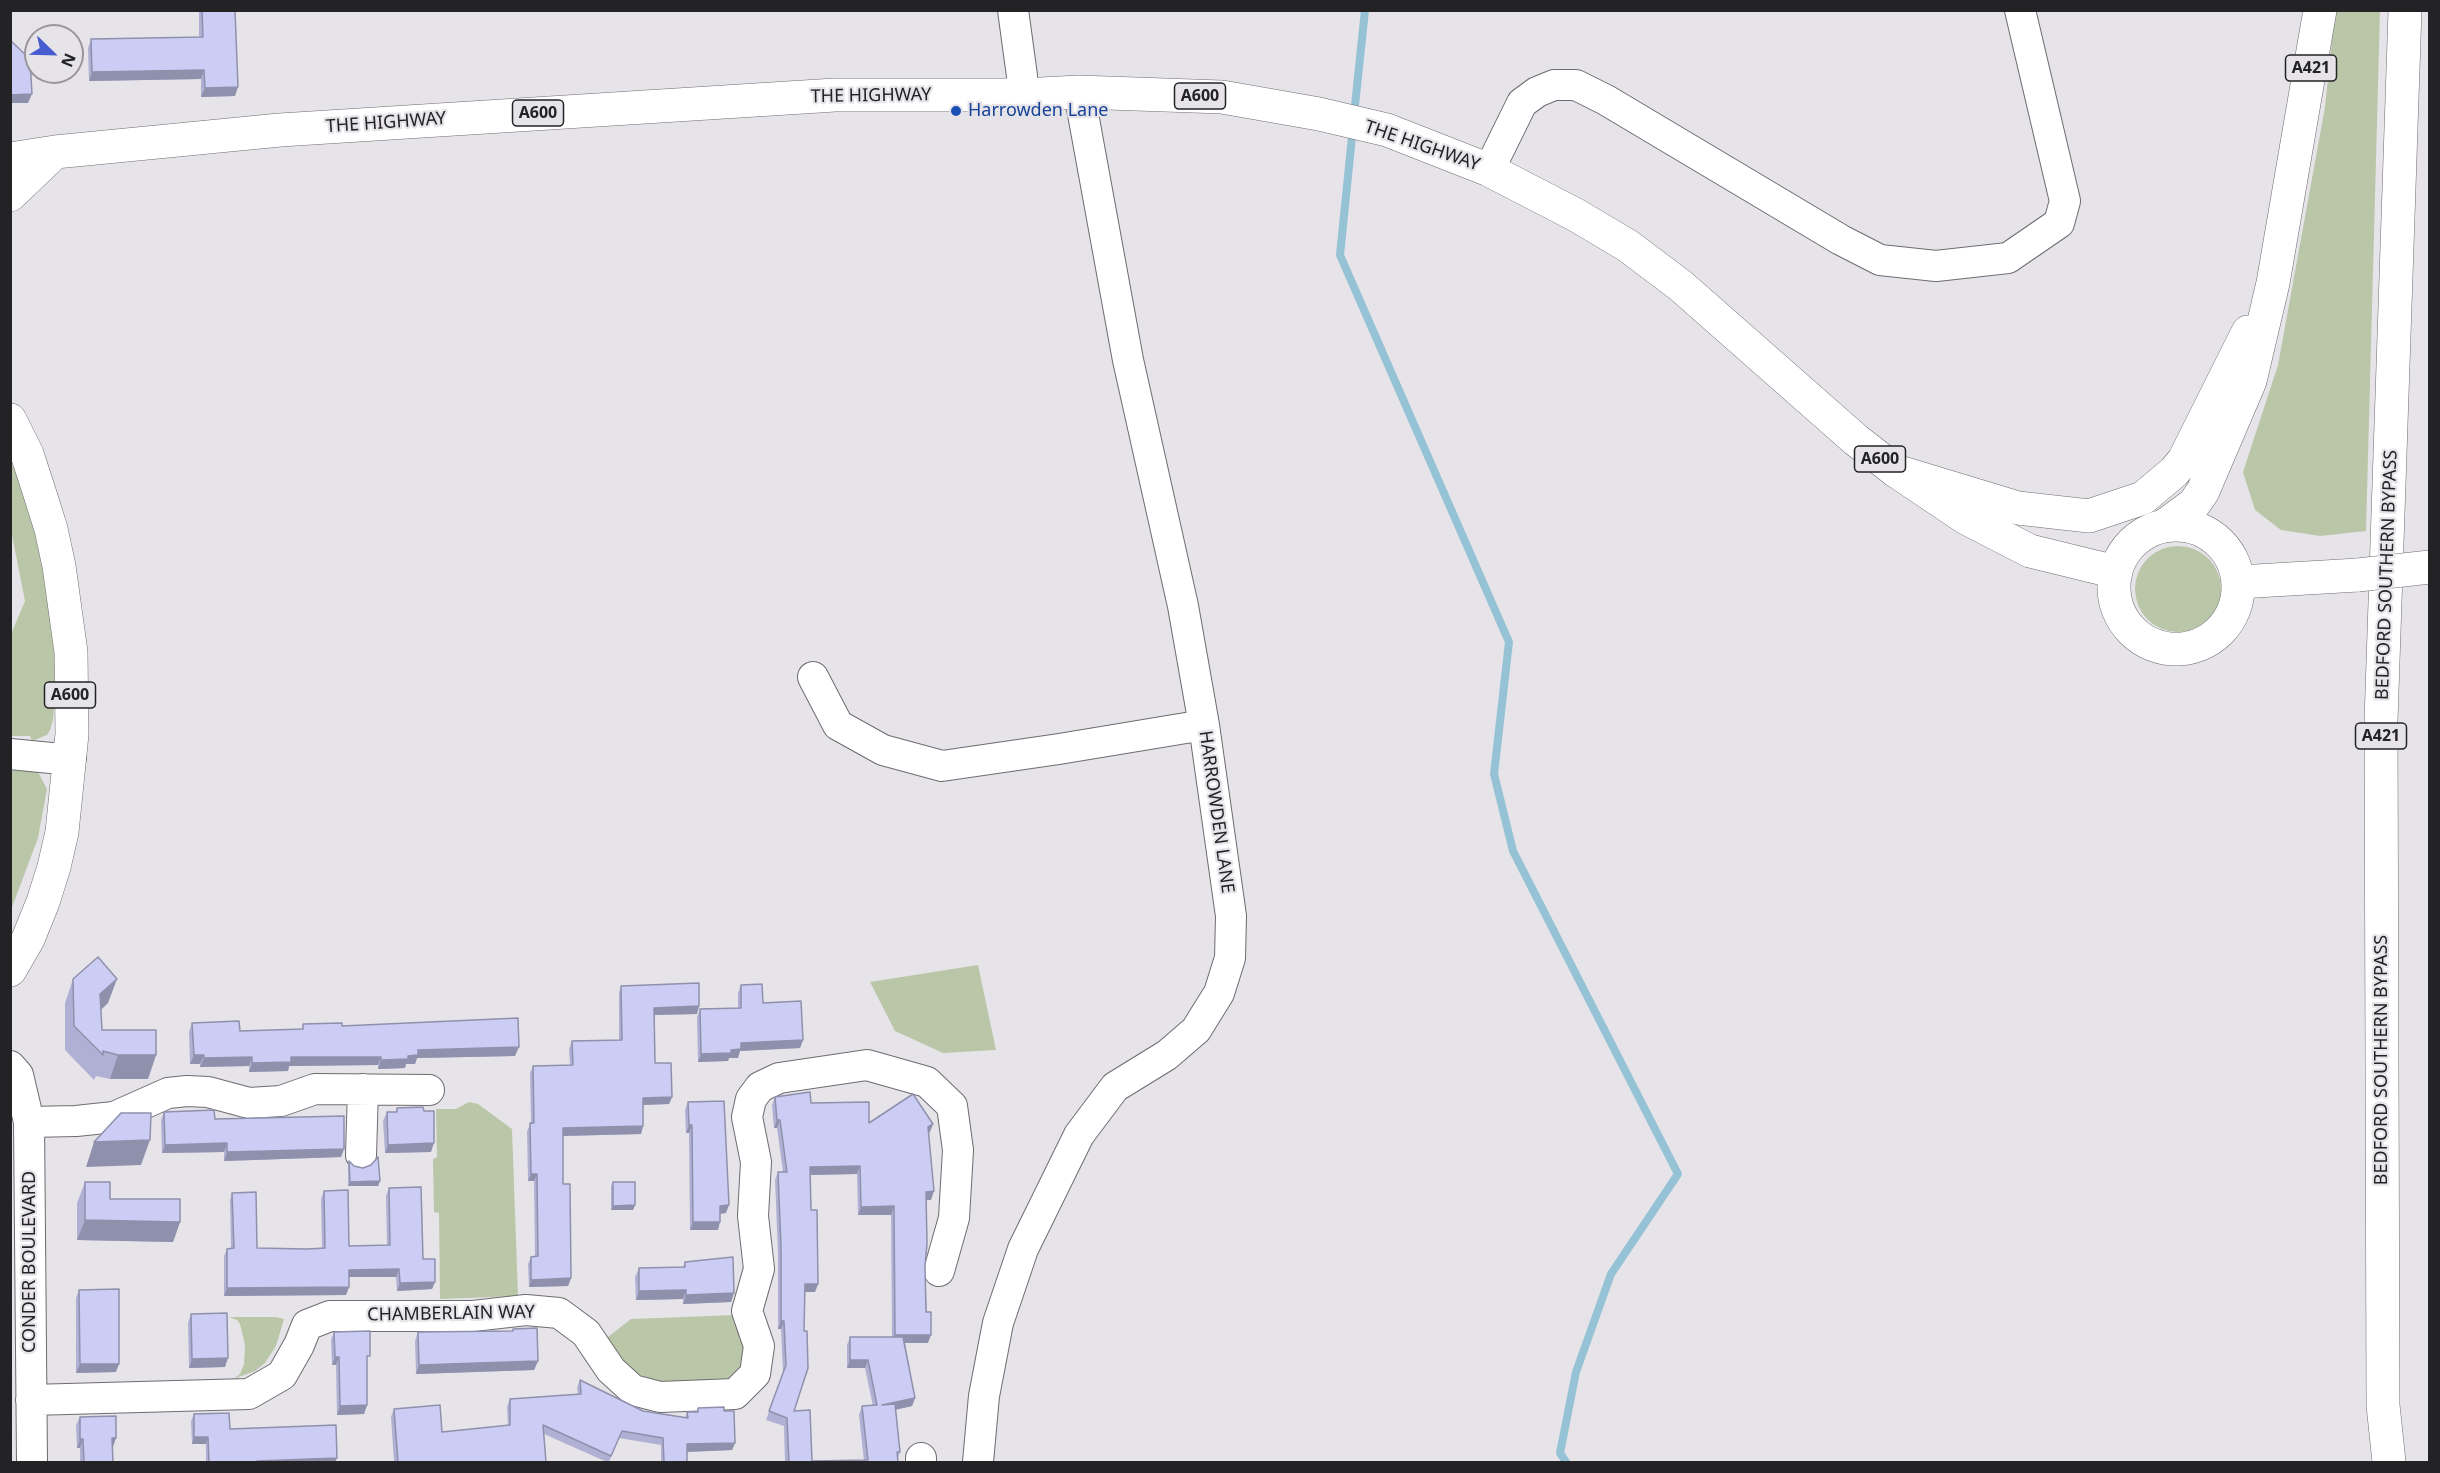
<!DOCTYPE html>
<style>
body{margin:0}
#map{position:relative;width:2440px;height:1473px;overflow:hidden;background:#e6e4e9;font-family:"Noto Sans",sans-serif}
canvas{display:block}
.frame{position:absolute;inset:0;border:12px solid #232224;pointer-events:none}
.north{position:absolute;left:24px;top:24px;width:60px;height:60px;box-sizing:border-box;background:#e6e4e9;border:2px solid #98969a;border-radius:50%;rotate:113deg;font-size:16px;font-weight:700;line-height:24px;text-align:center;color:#232224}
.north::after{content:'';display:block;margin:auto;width:21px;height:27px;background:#475cd1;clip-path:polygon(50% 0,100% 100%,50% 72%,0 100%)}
</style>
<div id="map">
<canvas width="2440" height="1473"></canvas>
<div class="frame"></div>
<div class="north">N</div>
</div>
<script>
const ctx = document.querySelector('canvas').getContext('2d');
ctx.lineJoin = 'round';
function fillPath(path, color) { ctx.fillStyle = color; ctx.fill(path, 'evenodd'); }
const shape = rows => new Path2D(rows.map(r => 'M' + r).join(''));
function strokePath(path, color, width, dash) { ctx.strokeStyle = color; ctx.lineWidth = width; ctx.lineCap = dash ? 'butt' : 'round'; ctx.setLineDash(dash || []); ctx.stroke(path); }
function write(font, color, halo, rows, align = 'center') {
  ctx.font = font + ' "Noto Sans",sans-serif'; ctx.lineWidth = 4.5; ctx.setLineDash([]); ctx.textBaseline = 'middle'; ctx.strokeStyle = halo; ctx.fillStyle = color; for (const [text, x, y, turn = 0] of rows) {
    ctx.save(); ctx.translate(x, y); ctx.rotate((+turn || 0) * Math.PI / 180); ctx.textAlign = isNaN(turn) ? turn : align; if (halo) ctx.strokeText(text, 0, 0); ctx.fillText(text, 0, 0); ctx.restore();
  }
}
fillPath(shape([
 [2335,11,2380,11,2366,531,2320,536,2281,530,2255,510,2243,472,2278,365,2325,107],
 [10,461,37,514,57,662,53,720,50,730,47,735,32,741,30,736,11,736,11,634,25,601,11,530],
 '2135 589a43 43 0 1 1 86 0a43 43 0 1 1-86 0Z',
 [30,768,38,772,47,789,38,838,11,910,11,772,15,769],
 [978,965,996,1050,943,1053,895,1031,870,982],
 [469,1102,478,1104,512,1129,518,1296,440,1299,439,1213,434,1212,433,1159,437,1157,436,1109,456,1109],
 [735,1315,744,1350,744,1360,734,1376,724,1380,672,1386,658,1382,640,1375,626,1364,604,1340,631,1319],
 [229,1317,275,1317,284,1319,276,1346,265,1363,255,1371,233,1379,240,1374,244,1364,245,1345,240,1324,237,1320]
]), '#b9c7a8');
strokePath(shape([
 [1354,115,1365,10],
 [1353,127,1340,255,1509,642,1494,774,1513,851,1678,1174,1611,1274,1576,1372,1560,1453,1566,1462]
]), '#95c2d5', 8);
const minor = shape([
 [1013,10,1022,76,1022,95],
 [1489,170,1522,103,1537,92,1554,85,1576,85,1606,100,1841,240,1880,260,1936,266,2008,258,2059,223,2065,201,2020,10],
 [813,677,838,725,883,750,942,766,1059,749,1204,725],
 [10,754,51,758,71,757],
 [10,1066,18,1075,29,1122,32,1462],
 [29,1122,76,1121,114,1117,168,1093,187,1091,208,1092,249,1103,281,1101,315,1089,429,1090],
 [361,1155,363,1089],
 [31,1400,249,1394,282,1375,299,1345,307,1325,330,1316,473,1316,526,1310,559,1313,586,1333,611,1370,633,1390,660,1397,735,1394,755,1374,759,1346,747,1311,759,1269,753,1216,756,1162,747,1117,751,1099,760,1087,779,1078,867,1065,927,1082,952,1106,958,1150,954,1218,939,1271],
 [921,1462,921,1458],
 [978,1462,984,1396,998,1323,1023,1249,1079,1135,1115,1087,1167,1055,1196,1030,1219,993,1230,958,1231,916,1204,725,1183,606,1128,360,1079,92]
]);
const major = shape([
 [10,159,55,152,280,130,835,95,1022,95,1079,92,1222,97,1319,114,1387,130,1489,170,1576,215,1628,246,1681,286,1856,440,1896,471,1966,518,2030,551,2116,572],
 [10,195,55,152],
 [10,420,27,454,40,494,51,529,59,566,71,652,72,734,62,832,54,867,43,902,28,939,10,970],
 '2114 587a62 62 0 1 1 124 0a62 62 0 1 1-124 0Z',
 [2239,582,2358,575]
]);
const highway = shape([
 [1896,471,2018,508,2089,516,2143,498,2174,472,2184,460,2248,332],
 [2164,526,2194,504,2203,491,2250,381,2273,283,2320,10],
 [2389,1462,2383,1405,2381,721,2405,10]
]);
strokePath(minor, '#6d6c70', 32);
strokePath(major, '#6d6c70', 34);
strokePath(highway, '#6d6c70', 34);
strokePath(minor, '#fff', 30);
strokePath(major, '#fff', 33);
strokePath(highway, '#fff', 33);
const majorBridge = shape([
 [2358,575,2430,567]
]);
strokePath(majorBridge, '#6d6c70', 34, []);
strokePath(majorBridge, '#fff', 33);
fillPath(shape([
 [199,10,235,10,235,96,201,97,201,79,89,81,88,48,91,39,199,37],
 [73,979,108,1003,101,1010,102,1030,156,1055,148,1079,110,1079,96,1076,94,1080,65,1050,65,1003],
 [741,985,763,1003,803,1040,800,1048,740,1051,738,1058,729,1058,728,1061,698,1062,697,1017,700,1009,738,1008,738,993],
 [621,986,699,1006,697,1014,655,1015,655,1063,672,1097,669,1104,643,1105,643,1126,641,1134,563,1136,563,1184,571,1278,568,1286,529,1287,528,1264,531,1257,535,1257,534,1181,528,1181,527,1131,531,1123,530,1073,533,1066,570,1065,569,1049,572,1041,619,1040,619,993],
 [192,1023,240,1031,302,1029,303,1024,342,1026,515,1056,417,1058,415,1064,406,1064,405,1068,378,1069,378,1065,289,1066,288,1071,249,1072,249,1066,200,1067,200,1064,190,1064,189,1032],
 [775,1097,811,1103,869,1123,930,1132,928,1133,931,1200,926,1200,925,1266,928,1343,905,1343,915,1398,912,1406,896,1410,900,1452,898,1458,898,1462,785,1462,784,1426,766,1420,783,1373,781,1329,778,1329,778,1254,775,1180,778,1172,783,1172,777,1128,774,1128,772,1105],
 [857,1174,858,1215,891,1215,892,1337,850,1337,847,1345,847,1368,865,1368,873,1406,862,1406,859,1415,864,1461,812,1461,794,1411,804,1292,815,1292,818,1284,811,1210,811,1175],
 [688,1102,726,1213,720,1214,718,1230,690,1230,689,1133,686,1133,685,1110],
 [397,1108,431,1152,385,1153,383,1121,387,1112,396,1112],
 [164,1112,215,1119,341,1157,224,1161,224,1152,162,1153,161,1120],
 [349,1161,354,1166,380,1181,378,1186,348,1186,348,1165],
 [85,1182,110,1199,180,1222,173,1242,77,1240,77,1203],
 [613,1182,635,1205,633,1210,611,1210,611,1186],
 [389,1188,423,1259,435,1282,432,1289,397,1291,396,1277,349,1277,349,1287,346,1295,224,1296,224,1256,227,1249,231,1248,230,1200,232,1193,257,1248,307,1249,322,1248,321,1199,324,1191,349,1246,387,1245,386,1196],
 [685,1262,734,1293,731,1302,683,1304,683,1299,636,1300,635,1277,639,1268,683,1267],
 [79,1290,116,1372,76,1373,76,1298],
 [191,1314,225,1367,189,1368,188,1323],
 [513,1329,538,1361,534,1370,416,1374,415,1341,418,1332,513,1331],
 [334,1332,367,1364,367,1405,364,1414,337,1415,336,1365,332,1365,331,1340],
 [580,1380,643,1411,685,1418,687,1412,696,1412,698,1408,724,1411,735,1443,732,1450,687,1452,687,1462,661,1462,661,1445,619,1438,609,1462,607,1462,544,1434,546,1462,394,1462,391,1417,394,1409,442,1432,508,1426,507,1407,510,1399,578,1394,577,1388],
 [194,1414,230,1429,337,1458,335,1462,206,1462,206,1444,192,1444,191,1421],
 [80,1417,116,1438,112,1447,113,1462,80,1462,80,1448,77,1448,76,1425]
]), '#afb0d3');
fillPath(shape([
 [204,70,201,79,89,81,92,72],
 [238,87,235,96,201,97,205,88],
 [32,94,28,103,10,103,10,95],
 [117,979,108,1003,91,1018,100,994],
 [699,1006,697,1014,652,1015,654,1008],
 [803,1040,800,1048,740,1051,738,1058,729,1058,728,1061,698,1062,701,1054,731,1050,741,1043],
 [519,1047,515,1056,417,1058,415,1064,406,1064,405,1068,378,1069,381,1060,408,1056,418,1050],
 [118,1055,156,1055,148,1079,110,1079],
 [194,1055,204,1055,200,1064,190,1064],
 [252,1057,249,1066,200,1067,204,1058],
 [291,1057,381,1057,378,1065,289,1066,288,1071,249,1072,252,1063],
 [672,1097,669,1104,640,1105,643,1098],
 [777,1120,780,1120,777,1128,774,1128],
 [933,1124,930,1132,925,1135,928,1127],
 [689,1125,692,1125,689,1133,686,1133],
 [643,1126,641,1134,560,1136,563,1128],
 [150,1140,141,1165,86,1167,94,1142],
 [227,1143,224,1152,162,1153,165,1145],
 [434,1143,431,1152,385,1153,388,1145],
 [344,1149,341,1157,224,1161,227,1152],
 [860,1166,857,1174,807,1175,810,1167],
 [531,1174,537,1174,534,1181,528,1181],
 [380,1181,378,1186,348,1186,350,1182],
 [934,1191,931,1200,923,1200,926,1192],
 [635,1205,633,1210,611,1210,613,1206],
 [729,1205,726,1213,717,1214,720,1206],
 [894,1206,891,1215,858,1215,861,1207],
 [85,1220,180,1222,173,1242,77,1240],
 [693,1222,720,1222,718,1230,690,1230],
 [399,1269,396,1277,346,1277,349,1270],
 [571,1278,568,1286,529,1287,531,1280],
 [435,1282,432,1289,397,1291,400,1283],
 [805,1284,818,1284,815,1292,802,1292],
 [349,1287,346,1295,224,1296,227,1288],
 [686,1290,683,1299,636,1300,639,1291],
 [734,1293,731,1302,683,1304,686,1295],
 [781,1321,784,1321,781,1329,778,1329],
 [895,1335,931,1335,928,1343,892,1343],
 [335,1357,339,1357,336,1365,332,1365],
 [228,1358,225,1367,189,1368,192,1359],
 [850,1360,868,1360,865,1368,847,1368],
 [538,1361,534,1370,416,1374,419,1365],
 [80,1364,119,1364,116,1372,76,1373],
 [915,1398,912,1406,879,1413,882,1405],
 [367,1405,364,1414,337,1415,340,1406],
 [194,1437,208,1437,206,1444,192,1444],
 [112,1438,116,1438,113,1447,109,1447],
 [80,1439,83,1439,80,1448,77,1448],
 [735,1443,732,1450,684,1452,687,1444],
 [337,1458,335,1462,257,1462,257,1461]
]), '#8f90ac');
const building = shape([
 [202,10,235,10,238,87,205,88,204,70,92,72,91,39,203,37,202,10],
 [10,40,30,59,32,94,10,95,10,40],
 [98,957,117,979,100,994,102,1030,156,1030,156,1055,118,1055,103,1051,103,1055,74,1026,73,979,98,957],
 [699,983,699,1006,654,1008,655,1063,671,1063,672,1097,643,1098,643,1126,563,1128,563,1184,570,1184,571,1278,531,1280,531,1257,538,1256,537,1174,531,1174,530,1123,534,1123,533,1066,573,1065,572,1041,622,1040,621,986,699,983],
 [762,984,763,1003,801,1001,803,1040,741,1043,741,1049,731,1050,731,1053,701,1054,700,1009,741,1008,741,985,762,984],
 [518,1018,519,1047,418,1050,418,1055,408,1056,408,1059,381,1060,381,1057,291,1057,291,1062,252,1063,252,1057,204,1058,204,1055,194,1055,192,1023,239,1021,240,1031,303,1029,303,1024,342,1023,342,1026,518,1018],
 [810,1092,811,1103,869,1102,869,1123,913,1094,933,1124,928,1127,934,1191,926,1192,927,1244,925,1266,926,1312,931,1312,931,1335,895,1335,894,1206,861,1207,860,1166,810,1167,811,1210,817,1210,818,1284,805,1284,804,1331,807,1331,808,1368,794,1411,810,1410,812,1461,868,1460,862,1406,877,1405,868,1360,850,1360,850,1337,903,1337,915,1398,882,1405,895,1404,900,1452,897,1452,898,1462,789,1462,787,1418,769,1411,786,1365,784,1321,781,1321,781,1246,778,1172,787,1172,780,1120,777,1120,775,1097,810,1092],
 [724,1101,729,1205,720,1206,720,1222,693,1222,692,1125,689,1125,688,1102,724,1101],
 [423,1107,424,1111,434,1111,434,1143,388,1145,387,1112,397,1112,397,1108,423,1107],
 [214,1110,215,1119,344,1116,344,1149,227,1152,227,1143,165,1145,164,1112,214,1110],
 [121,1113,151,1113,150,1140,94,1142,121,1113],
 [378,1157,380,1181,350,1182,349,1161,354,1166,363,1168,371,1165,378,1157],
 [85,1182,110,1182,110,1199,180,1199,180,1222,85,1220,85,1182],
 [613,1182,635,1182,635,1205,613,1206,613,1182],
 [421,1187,423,1259,435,1259,435,1282,400,1283,399,1269,349,1270,349,1287,227,1288,227,1249,234,1248,232,1193,256,1192,257,1248,307,1249,325,1248,324,1191,348,1190,349,1246,390,1245,389,1188,421,1187],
 [733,1257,734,1293,686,1295,686,1290,639,1291,639,1268,685,1267,685,1262,733,1257],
 [119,1289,119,1364,80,1364,79,1290,119,1289],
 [227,1313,228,1358,192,1359,191,1314,227,1313],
 [537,1328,538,1361,419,1365,418,1332,513,1331,513,1329,537,1328],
 [370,1331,370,1356,367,1356,367,1405,340,1406,339,1357,335,1357,334,1332,370,1331],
 [580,1380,643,1411,688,1418,687,1412,698,1412,698,1408,724,1407,724,1411,734,1411,735,1443,687,1444,687,1462,664,1462,663,1438,622,1431,611,1456,543,1425,546,1462,398,1462,394,1409,440,1405,442,1432,510,1425,510,1399,581,1394,580,1380],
 [229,1413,230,1429,336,1425,337,1458,257,1461,257,1462,209,1462,208,1437,194,1437,194,1414,229,1413],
 [116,1416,116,1438,112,1438,113,1462,84,1462,83,1439,80,1439,80,1417,116,1416]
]);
fillPath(building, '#cccdf5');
strokePath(building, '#8f90ac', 1.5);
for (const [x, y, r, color] of [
 [956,111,6,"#1a4fb4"]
]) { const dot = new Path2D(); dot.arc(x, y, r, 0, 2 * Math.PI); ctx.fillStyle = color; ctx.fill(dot); strokePath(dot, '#e6e4e9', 2); }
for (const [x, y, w] of [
 [2311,68,51],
 [1200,96,51],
 [538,113,51],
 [1880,459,51],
 [70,695,51],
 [2381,736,51]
]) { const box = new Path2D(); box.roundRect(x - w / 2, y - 13, w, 26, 4.5); ctx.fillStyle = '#e6e4e9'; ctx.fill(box); strokePath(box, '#232224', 1.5); }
write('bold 16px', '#232224', null, [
 ["A421",2311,68],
 ["A600",1200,96],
 ["A600",538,113],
 ["A600",1880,459],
 ["A600",70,695],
 ["A421",2381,736]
]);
write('18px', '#232224', '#e6e4e9', [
 ["THE HIGHWAY",871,96,-1],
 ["THE HIGHWAY",386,123,-4],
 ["THE HIGHWAY",1422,146,19],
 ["BEDFORD SOUTHERN BYPASS",2387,575,-88],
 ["HARROWDEN LANE",1216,812,82],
 ["BEDFORD SOUTHERN BYPASS",2382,1060,-90],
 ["CONDER BOULEVARD",30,1262,-90],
 ["CHAMBERLAIN WAY",451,1314,-1]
]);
write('18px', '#164399', '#e6e4e9', [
 ["Harrowden Lane",968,111]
], 'left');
</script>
